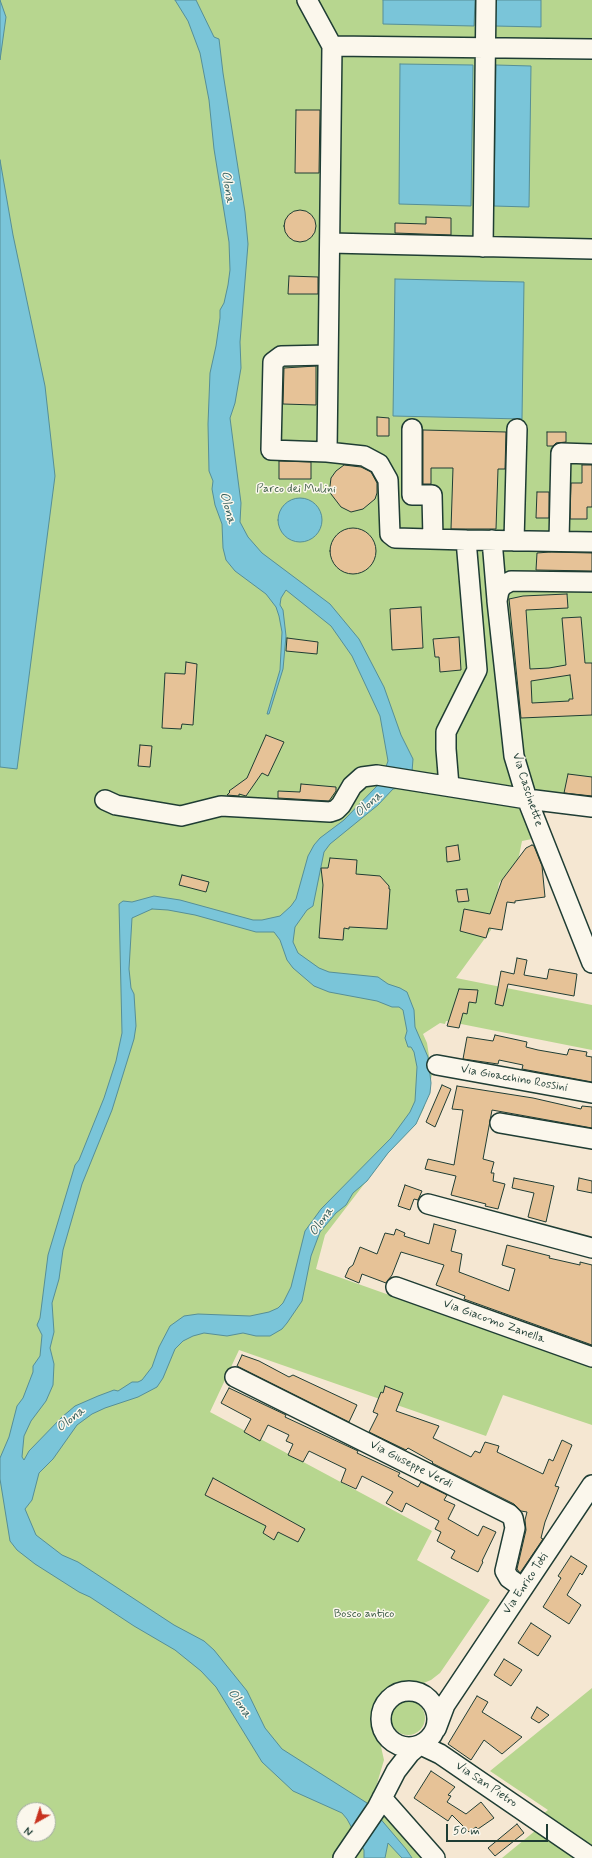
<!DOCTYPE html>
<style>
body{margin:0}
#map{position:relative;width:592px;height:1858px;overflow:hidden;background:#f5e7d2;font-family:Mynerve,sans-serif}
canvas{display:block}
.north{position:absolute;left:16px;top:1802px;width:40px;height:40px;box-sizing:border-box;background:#fbf7ec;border:1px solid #a3ada2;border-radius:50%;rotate:219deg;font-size:11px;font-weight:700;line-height:16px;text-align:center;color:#1f3d34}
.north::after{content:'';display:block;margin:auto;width:14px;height:18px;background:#c8321e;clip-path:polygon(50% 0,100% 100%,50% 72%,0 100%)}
.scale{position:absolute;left:446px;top:1824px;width:102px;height:18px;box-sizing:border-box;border:2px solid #1f3d34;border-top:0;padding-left:5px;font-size:12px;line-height:14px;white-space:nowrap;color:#1f3d34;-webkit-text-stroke:3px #fbf7ec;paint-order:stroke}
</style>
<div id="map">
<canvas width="592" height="1858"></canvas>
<div class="north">N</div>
<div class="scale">50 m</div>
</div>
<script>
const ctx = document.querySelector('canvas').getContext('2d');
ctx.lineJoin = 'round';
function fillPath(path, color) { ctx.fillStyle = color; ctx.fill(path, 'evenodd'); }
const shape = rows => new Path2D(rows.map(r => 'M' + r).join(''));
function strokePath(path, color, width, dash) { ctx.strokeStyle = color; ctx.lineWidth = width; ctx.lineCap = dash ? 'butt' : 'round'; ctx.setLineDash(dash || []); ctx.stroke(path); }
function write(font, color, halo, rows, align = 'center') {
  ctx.font = font + ' Mynerve,sans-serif'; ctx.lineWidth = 3; ctx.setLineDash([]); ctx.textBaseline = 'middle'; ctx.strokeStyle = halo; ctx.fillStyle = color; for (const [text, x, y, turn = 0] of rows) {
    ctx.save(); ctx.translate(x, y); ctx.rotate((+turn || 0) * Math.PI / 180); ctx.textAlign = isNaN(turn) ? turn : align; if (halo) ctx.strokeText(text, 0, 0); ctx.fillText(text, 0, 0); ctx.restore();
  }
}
fillPath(shape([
 [0,0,592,0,592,799,534,810,532,839,522,841,518,861,499,883,491,930,456,978,592,1005,592,1050,446,1021,445,1024,440,1023,423,1034,427,1043,432,1075,424,1108,416,1124,388,1153,325,1235,316,1269,592,1367,592,1425,503,1395,486,1436,239,1350,210,1412,432,1531,417,1560,490,1600,440,1673,431,1680,421,1684,409,1684,396,1687,385,1696,378,1707,375,1720,384,1760,376,1787,441,1858,0,1858],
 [24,1810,48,1810,48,1834,24,1834],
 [592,1688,592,1858,502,1858,541,1826,536,1819,548,1810,490,1771],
 '391 1718a17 17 0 1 1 34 0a17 17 0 1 1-34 0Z'
]), '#b7d68f');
const water = shape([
 [0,0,6,17,0,60,0,0],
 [175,0,196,0,214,37,219,39,223,73,245,212,248,244,240,342,241,368,235,403,230,418,241,503,240,522,248,537,262,553,330,604,359,639,384,687,401,735,413,759,412,772,400,788,393,789,378,805,330,844,324,852,313,906,307,910,295,927,293,942,298,953,319,968,329,972,378,977,388,984,400,988,407,992,414,1010,415,1027,428,1057,431,1083,430,1093,416,1124,388,1153,367,1181,353,1193,346,1205,336,1213,320,1232,311,1256,302,1301,287,1323,282,1329,270,1336,256,1336,243,1333,227,1336,204,1333,193,1336,183,1341,175,1349,163,1378,157,1387,138,1397,105,1408,92,1414,77,1425,53,1459,39,1473,32,1500,25,1509,36,1535,62,1555,78,1562,174,1625,204,1641,214,1650,247,1691,265,1728,282,1749,367,1803,406,1849,412,1858,402,1858,388,1843,385,1858,364,1858,364,1850,347,1819,342,1813,293,1791,262,1762,216,1687,201,1671,175,1650,134,1626,90,1597,79,1592,35,1564,17,1550,10,1541,0,1479,0,1458,9,1437,17,1406,23,1398,33,1372,33,1366,40,1356,42,1335,37,1325,40,1318,48,1255,75,1165,79,1160,104,1098,116,1061,122,1033,119,904,123,901,132,902,154,896,180,900,253,920,262,920,280,916,291,906,296,899,308,856,314,845,320,838,344,820,376,787,381,781,388,761,380,716,352,656,331,626,286,590,281,598,280,605,283,610,286,636,283,669,269,714,267,714,280,670,282,632,279,616,276,607,266,594,235,571,226,560,223,548,222,524,215,505,212,489,213,481,209,471,208,424,210,373,216,346,220,318,220,310,224,303,228,285,230,270,229,242,214,149,209,100,200,53,188,21,175,0],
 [152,909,168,910,195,915,256,932,274,932,280,940,287,960,293,968,314,986,329,992,377,1001,392,1007,399,1007,403,1010,407,1031,405,1038,408,1047,411,1047,414,1052,417,1067,415,1101,410,1112,391,1138,321,1209,305,1231,291,1287,283,1303,278,1308,269,1312,250,1316,198,1314,184,1316,170,1326,159,1347,152,1367,142,1380,138,1382,132,1382,118,1391,114,1390,98,1396,75,1406,62,1417,29,1451,24,1460,22,1457,24,1436,31,1421,46,1401,53,1385,54,1364,50,1348,54,1332,52,1303,59,1279,63,1250,82,1184,112,1110,134,1039,136,1026,134,994,131,988,129,969,132,918,152,909],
 [383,0,475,0,474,26,383,24,383,0],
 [495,0,541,0,541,27,495,26,495,0],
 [400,64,473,65,471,206,399,204,400,64],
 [496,65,531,66,529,207,494,206,496,65],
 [0,160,13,235,45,386,55,476,17,769,0,767,0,160],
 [395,279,524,282,522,419,393,416,395,279],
 '278 520a22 22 0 1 1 44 0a22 22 0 1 1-44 0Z'
]);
fillPath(water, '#7ac5d9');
strokePath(water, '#568f97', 1);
const building = shape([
 [296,110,320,110,319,173,295,173,296,110],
 '284 226a16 16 0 1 1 32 0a16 16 0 1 1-32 0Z',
 [426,217,451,218,451,235,395,233,395,223,426,224,426,217],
 [289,276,318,277,318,294,288,294,289,276],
 [316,366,316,405,283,404,284,368,316,366],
 [377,417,389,418,389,436,377,436,377,417],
 [423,430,506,432,505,469,498,469,496,529,451,529,453,468,431,468,431,484,423,484,423,430],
 [547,432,566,432,566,442,556,443,553,446,547,446,547,432],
 [279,461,311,462,311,479,279,479,279,461],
 [344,465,361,467,371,472,377,483,377,493,375,499,363,509,351,512,341,507,331,494,330,486,331,478,336,471,344,465],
 [582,465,592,465,592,507,587,507,587,519,570,519,571,483,582,483,582,465],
 [537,492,549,492,549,518,536,518,537,492],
 '330 551a23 23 0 1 1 46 0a23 23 0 1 1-46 0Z',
 [550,552,592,553,592,571,536,570,537,553,550,552],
 [567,594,568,608,526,610,530,669,549,668,566,665,562,618,581,617,585,663,592,663,592,715,521,718,509,599,523,596,567,594],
 [570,675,573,699,569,699,569,701,532,703,531,681,570,675],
 [421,607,423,648,392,650,390,609,421,607],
 [459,637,461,670,440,672,439,657,435,657,433,639,459,637],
 [287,638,318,642,317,654,286,651,287,638],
 [186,662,197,664,193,725,182,724,181,729,162,728,165,673,185,674,186,662],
 [266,735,284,742,268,776,262,773,246,796,239,794,239,796,227,795,230,792,229,791,247,778,266,735],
 [140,745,152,746,150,767,138,766,140,745],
 [568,774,592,777,592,796,564,793,568,774],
 [301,784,336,787,336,791,329,801,278,798,278,791,300,792,301,784],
 [458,845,460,860,447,862,446,847,458,845],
 [532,845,534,846,542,866,545,897,515,901,515,903,507,902,502,930,489,928,486,938,460,931,464,909,490,914,502,880,526,848,532,845],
 [330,858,357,860,356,874,380,876,389,886,389,889,390,889,387,929,349,927,349,929,344,928,343,940,319,938,323,885,321,868,328,868,330,858],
 [182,875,209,882,206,892,179,885,182,875],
 [467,889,469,901,458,902,456,890,467,889],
 [517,958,527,960,524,975,547,979,549,969,577,974,574,996,508,984,503,1006,495,1004,501,971,514,974,517,958],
 [459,989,478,990,476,1003,469,1002,467,1014,463,1013,459,1028,447,1026,459,989],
 [495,1035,527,1042,526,1047,538,1050,567,1055,569,1049,587,1052,586,1056,592,1057,592,1082,522,1069,523,1065,499,1060,498,1064,463,1059,467,1037,493,1041,495,1035],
 [442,1085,451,1089,435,1127,426,1122,442,1085],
 [457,1086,533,1098,581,1109,582,1106,592,1107,592,1128,492,1110,483,1159,494,1162,491,1173,494,1173,493,1181,505,1184,498,1209,485,1206,486,1204,451,1195,456,1176,425,1169,428,1159,454,1165,463,1110,452,1109,457,1086],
 [514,1178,554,1186,546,1222,528,1217,534,1193,512,1188,514,1178],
 [579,1178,592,1181,592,1193,577,1190,579,1178],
 [405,1185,422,1191,418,1200,414,1199,410,1210,398,1206,405,1185],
 [434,1224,456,1230,451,1251,462,1254,459,1272,509,1291,515,1269,502,1265,507,1245,550,1256,549,1258,580,1265,580,1262,592,1265,592,1345,464,1299,465,1296,436,1285,444,1265,401,1252,392,1275,386,1283,362,1274,359,1283,345,1277,349,1268,353,1265,360,1247,377,1254,385,1233,394,1235,396,1229,405,1233,404,1236,429,1244,434,1224],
 [242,1355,259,1361,289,1377,293,1375,357,1405,349,1422,237,1366,242,1355],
 [385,1386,403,1393,396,1411,439,1426,433,1438,471,1457,475,1451,480,1453,485,1442,499,1446,497,1452,543,1474,549,1459,553,1461,562,1440,572,1445,555,1486,559,1487,545,1522,541,1538,543,1539,520,1573,517,1569,526,1530,525,1520,527,1512,521,1511,514,1504,432,1463,433,1462,408,1448,406,1450,369,1432,378,1414,373,1412,381,1392,383,1393,385,1386],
 [229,1388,286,1415,285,1417,358,1451,357,1453,400,1473,398,1476,418,1487,421,1482,447,1495,444,1500,455,1505,448,1519,478,1536,483,1526,496,1532,482,1561,483,1562,478,1572,451,1558,455,1551,437,1541,441,1532,435,1529,439,1521,406,1503,402,1512,386,1503,393,1492,362,1476,356,1489,341,1482,346,1469,309,1451,303,1462,288,1455,293,1444,286,1441,289,1435,268,1425,260,1441,244,1432,251,1419,221,1403,229,1388],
 [213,1478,305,1529,298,1542,278,1532,274,1540,263,1533,266,1526,205,1495,213,1478],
 [571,1556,587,1566,582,1575,580,1573,567,1595,581,1605,569,1624,543,1607,561,1578,558,1576,571,1556],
 [531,1623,551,1636,538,1656,518,1643,531,1623],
 [504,1659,522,1670,511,1686,494,1675,504,1659],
 [477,1696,488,1702,482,1712,522,1737,502,1754,484,1740,471,1760,448,1744,477,1696],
 [537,1707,549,1715,539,1723,531,1718,537,1707],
 [431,1771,455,1787,448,1795,451,1796,447,1802,466,1814,481,1802,494,1818,478,1829,476,1827,469,1832,452,1815,448,1821,414,1798,431,1771],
 [517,1824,524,1833,495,1856,488,1848,517,1824]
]);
fillPath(building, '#e6c297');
strokePath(building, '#1f3d34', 1);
const minor = shape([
 [307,0,332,46],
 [330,243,592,249],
 [483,247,486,0],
 [412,429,412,495,432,495,433,539],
 [327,452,271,450,273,362,281,356,328,355],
 [466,540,592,542],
 [492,540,497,600],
 [514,541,517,429],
 [559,541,561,453,592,454],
 [592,582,511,581,502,586,499,591,497,601,514,756,527,799,592,963],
 [449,786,446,749,446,732,477,670,466,540,395,538,390,534,388,480,379,464,364,456,327,452,332,46,592,49],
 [105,800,116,805,181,816,221,806,330,812,336,810,341,805,352,786,362,777,377,775,527,799,592,807],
 [437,1065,592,1093],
 [500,1123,592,1139],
 [428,1204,592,1248],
 [396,1287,592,1357],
 [235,1377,509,1514,513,1518,515,1528,505,1571,509,1578,523,1588],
 '381 1719a28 28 0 1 1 56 0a28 28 0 1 1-56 0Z',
 [436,1729,445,1705,592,1485],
 [421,1745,440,1754,592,1858],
 [382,1798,435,1858],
 [343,1858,377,1808,396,1771,410,1753,417,1747]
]);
strokePath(minor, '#1f3d34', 22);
strokePath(minor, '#fbf7ec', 19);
write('12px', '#3d5c46', '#fbf7ec', [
 ["Parco dei Mulini",296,489],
 ["Bosco antico",364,1614]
]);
write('12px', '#1f3d34', '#fbf7ec', [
 ["Via Cascinette",527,790,72],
 ["Via Gioacchino Rossini",514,1079,10],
 ["Via Giacomo Zanella",494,1322,20],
 ["Via Giuseppe Verdi",411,1465,27],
 ["Via Enrico Toti",526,1584,-56],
 ["Via San Pietro",486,1785,34]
]);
write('italic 13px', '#365f5d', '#fbf7ec', [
 ["Olona",227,187,82],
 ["Olona",227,508,75],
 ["Olona",369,805,-41],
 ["Olona",322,1222,-54],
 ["Olona",71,1420,-38],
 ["Olona",239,1704,56]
]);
</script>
